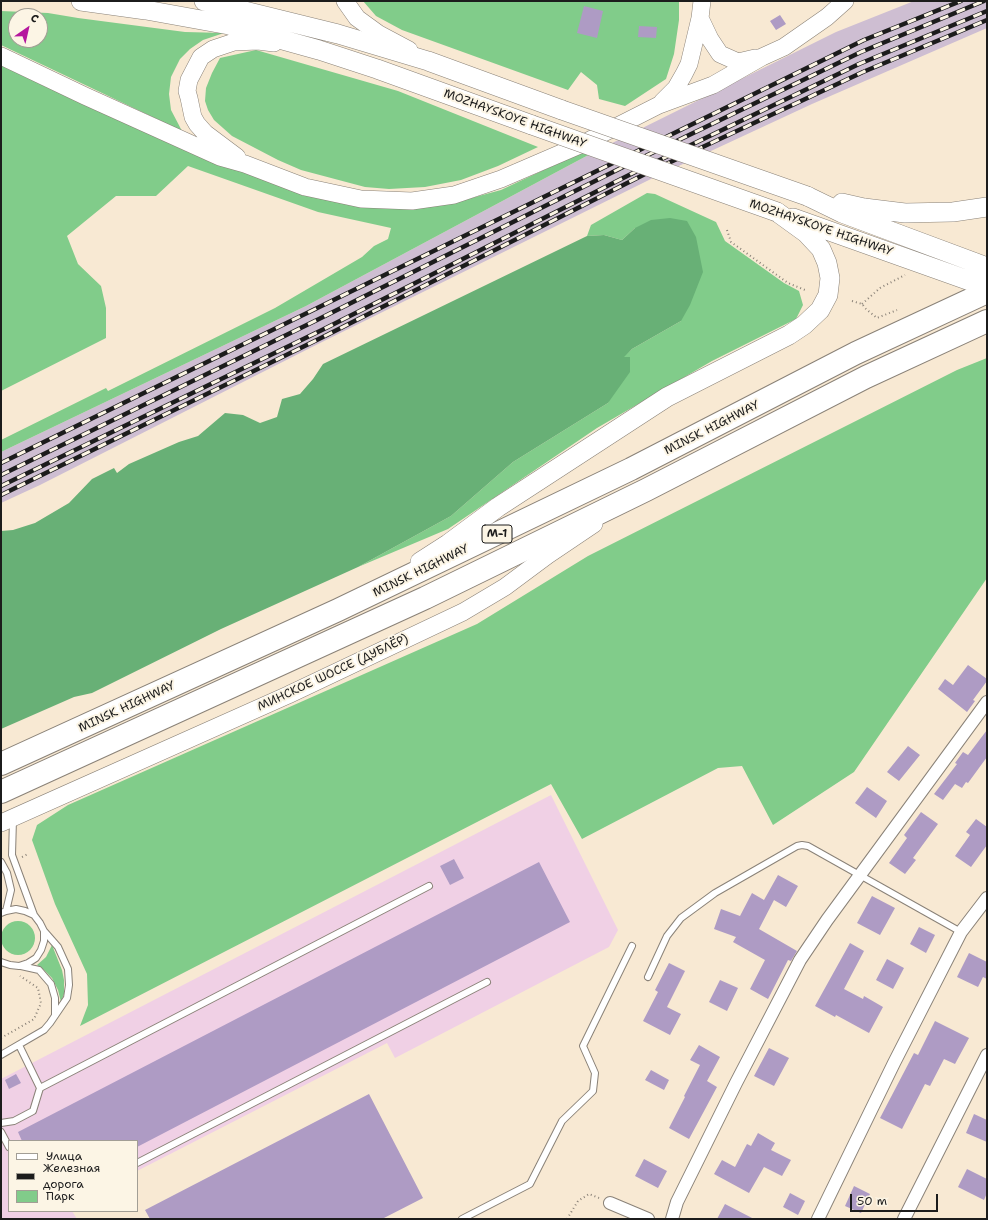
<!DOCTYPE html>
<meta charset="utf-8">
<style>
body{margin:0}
#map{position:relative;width:988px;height:1220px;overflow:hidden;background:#f8e9d3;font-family:"Shantell Sans",sans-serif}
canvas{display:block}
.frame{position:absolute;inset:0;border:2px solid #1c1c1c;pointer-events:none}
.legend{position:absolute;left:8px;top:1140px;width:130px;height:72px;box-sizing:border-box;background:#fcf5e5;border:1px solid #a29e95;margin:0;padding:5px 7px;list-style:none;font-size:12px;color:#1c1c1c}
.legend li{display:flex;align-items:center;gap:8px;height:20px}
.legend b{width:20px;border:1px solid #a29e95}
.north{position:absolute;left:8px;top:8px;width:40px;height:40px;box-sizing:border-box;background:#fcf5e5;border:1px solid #a29e95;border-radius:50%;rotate:34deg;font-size:11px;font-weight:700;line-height:16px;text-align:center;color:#1c1c1c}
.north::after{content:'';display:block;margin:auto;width:14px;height:18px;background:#b5179e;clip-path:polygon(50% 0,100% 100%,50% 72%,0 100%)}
.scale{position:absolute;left:850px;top:1194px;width:88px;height:18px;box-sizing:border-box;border:2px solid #1c1c1c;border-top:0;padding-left:5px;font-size:12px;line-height:14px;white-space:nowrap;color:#1c1c1c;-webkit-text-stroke:3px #fcf5e5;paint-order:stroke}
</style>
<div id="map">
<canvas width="988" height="1220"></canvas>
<div class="frame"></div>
<ul class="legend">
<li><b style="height:5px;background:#fff"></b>Улица</li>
<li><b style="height:5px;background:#1c1c1c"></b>Железная дорога</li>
<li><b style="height:11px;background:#81cc8a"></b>Парк</li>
</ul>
<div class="north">С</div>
<div class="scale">50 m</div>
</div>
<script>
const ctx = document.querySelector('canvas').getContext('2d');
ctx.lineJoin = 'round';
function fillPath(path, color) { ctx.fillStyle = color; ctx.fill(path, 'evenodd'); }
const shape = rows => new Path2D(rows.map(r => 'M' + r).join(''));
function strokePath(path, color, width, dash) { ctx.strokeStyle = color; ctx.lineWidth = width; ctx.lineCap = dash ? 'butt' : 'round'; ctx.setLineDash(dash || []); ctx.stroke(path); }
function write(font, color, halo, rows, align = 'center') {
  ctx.font = font + ' "Shantell Sans",sans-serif'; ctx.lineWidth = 4; ctx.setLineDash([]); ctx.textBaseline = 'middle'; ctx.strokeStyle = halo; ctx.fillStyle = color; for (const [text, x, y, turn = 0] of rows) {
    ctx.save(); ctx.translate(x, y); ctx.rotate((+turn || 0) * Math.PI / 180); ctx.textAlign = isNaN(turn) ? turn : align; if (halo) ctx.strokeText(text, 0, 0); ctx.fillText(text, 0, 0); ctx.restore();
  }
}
fillPath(shape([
 [551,795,618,930,609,947,395,1058,387,1043,137,1171,137,1141,9,1141,9,1211,72,1211,77,1219,1,1219,1,1079]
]), '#f0d0e5');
fillPath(shape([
 [914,1,987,1,987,28,812,104,655,177,314,346,40,485,1,503,1,452,306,306,594,152,836,32]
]), '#cebed2');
fillPath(shape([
 [363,1,679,1,679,20,674,54,666,79,625,106,599,99,597,85,581,72,568,90,402,30,376,16],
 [1,11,48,13,78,18,185,32,224,33,203,40,190,49,180,59,171,77,169,94,171,110,182,131,1,45],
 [16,16,40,16,40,40,16,40],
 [256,50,398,91,538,147,498,166,461,180,425,187,389,189,365,187,301,170,278,160,232,136,214,120,208,110,205,101,206,88,212,73,220,58],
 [1,63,301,194,453,203,501,190,582,152,594,152,306,306,1,452,1,440,106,388,108,391,275,308,362,257,374,246,388,239,391,228,318,212,188,166,156,196,116,196,67,236,78,264,101,286,106,308,106,338,1,391],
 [647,193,655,194,716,222,725,241,784,283,799,291,803,305,796,319,712,361,597,428,448,529,358,567,451,516,513,462,608,403,623,357,632,349,681,321,635,228,622,240,604,235,587,236,591,225],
 [987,358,987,578,854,772,773,825,742,766,718,768,582,839,551,784,80,1026,88,1005,87,974,55,904,32,840,37,825,68,805,477,624,588,556,957,370],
 '1 938a17 17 0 1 1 34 0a17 17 0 1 1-34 0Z',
 [52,945,62,970,64,980,64,994,61,1002,58,990,52,978,43,969,37,965,46,957]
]), '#81cc8a');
fillPath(shape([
 [670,218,687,221,696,237,703,272,690,305,681,321,632,349,624,357,630,357,630,372,608,403,513,462,451,516,358,567,221,629,92,693,74,697,1,729,1,531,13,530,35,523,69,503,92,479,114,468,117,473,129,464,179,442,198,436,225,413,243,415,260,423,277,417,282,399,300,394,313,379,323,364,587,236,604,235,622,240,635,228,651,220]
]), '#68b076');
fillPath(shape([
 [584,6,603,11,597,38,577,33],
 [780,15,786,24,776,30,770,21],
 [639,26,657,27,656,38,638,37],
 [968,665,987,679,987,681,973,700,975,701,967,712,938,689,945,679,953,685],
 [987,730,987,757,968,783,966,782,962,788,955,784,943,800,934,794,957,764,955,763,963,752,968,755],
 [908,746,920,755,899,781,887,772],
 [867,787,887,801,876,818,855,803],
 [921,812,938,824,913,858,916,860,905,874,889,863,907,838,904,835],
 [976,819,987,827,987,845,971,867,955,856,970,835,966,832],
 [454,859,464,878,450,885,440,866],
 [539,862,570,922,137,1147,137,1141,22,1141,18,1132],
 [778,875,798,886,786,907,774,900,759,929,797,951,791,961,788,960,768,999,750,989,765,960,733,942,736,937,714,929,721,909,740,916,752,893,764,900],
 [872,896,895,908,880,935,857,923],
 [919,927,935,935,926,953,910,944],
 [850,943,864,951,844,989,863,999,864,996,883,1007,869,1033,836,1015,835,1017,815,1006],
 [969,953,987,962,987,979,983,977,978,987,957,977],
 [887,959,904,968,893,989,876,980],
 [669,963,685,971,667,1007,681,1014,670,1035,643,1021,658,992,655,990],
 [720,980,738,988,727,1011,709,1002],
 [935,1021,969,1038,955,1064,944,1059,930,1086,925,1084,902,1129,880,1118,914,1053,918,1055],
 [699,1045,720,1057,707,1081,717,1087,689,1139,669,1128,685,1097,684,1096,700,1065,690,1060],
 [769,1048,789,1058,774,1086,754,1076],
 [651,1070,669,1080,664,1090,645,1080],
 [16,1074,21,1083,9,1089,5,1080],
 [369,1094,423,1198,382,1219,150,1219,145,1210],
 [974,1114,987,1120,987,1142,966,1133],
 [758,1133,775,1143,771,1150,791,1160,782,1176,764,1167,749,1193,714,1174,722,1160,735,1167,747,1144,751,1146],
 [644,1159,667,1171,658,1188,635,1176],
 [967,1169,987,1179,987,1193,984,1200,958,1187],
 [854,1186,870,1194,861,1213,845,1206],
 [790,1193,805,1201,798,1215,783,1207],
 [725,1204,754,1219,717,1219]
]), '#ae9bc4');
const lane = shape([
 [13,819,12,855,34,915],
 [1,862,7,873,11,890,6,911],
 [1,913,6,911,16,909,25,911,34,915,40,923,44,931,44,941,41,950,36,958,28,963,19,966,10,965,1,962],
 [21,966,39,970,51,984,55,998,55,1015],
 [648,977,667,936,681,918,715,893,797,846,802,845,808,846,961,932],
 [1,1055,44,1030,50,1023,67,998,69,985,68,969,58,947,44,931],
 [40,1088,429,886],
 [1,1123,14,1121,33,1111,40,1088,19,1045],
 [1,1132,9,1147],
 [137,1163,487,982],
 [462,1219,530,1184,562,1121,593,1091,595,1073,583,1046,632,946]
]);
const street = shape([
 [610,1203,648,1219],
 [672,1219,677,1202,736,1083,800,960,827,920,987,702],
 [818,1219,894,1063,961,932,987,898],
 [904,1219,987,1055]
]);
const secondary = shape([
 [345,1,357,18,379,34,409,50],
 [700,18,710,39,720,54,738,62,755,58],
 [1,56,85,96,220,157,245,164,305,187,361,199,412,201,454,195,501,179,580,145,659,105,713,85,762,57,784,47,827,17,845,1],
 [662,102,676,88,684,74,689,64,700,18,702,1],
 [237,157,205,133,197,124,193,117,189,98,187,91,189,80,201,57,213,49,234,42,258,41,274,43],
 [1,823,288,695,463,612,505,587,548,555,594,524]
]);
const primary = shape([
 [81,1,146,10,229,25,319,50,377,69,532,125],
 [204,1,338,34,428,61,562,110],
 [807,196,842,213,987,267],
 [842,203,864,208,905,213,953,212,987,207],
 [793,218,987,287],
 [420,562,448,544,498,507,667,397,789,335,804,325,820,310,828,295,830,278,827,263,821,249,806,233,777,212]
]);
const highway = shape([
 [1,764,338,610,631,469,856,353,987,292],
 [1,792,425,598,646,490,866,377,987,321]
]);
strokePath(lane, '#8a8278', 8);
strokePath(street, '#8a8278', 14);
strokePath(secondary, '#8a8278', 18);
strokePath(primary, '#8a8278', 20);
strokePath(highway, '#8a8278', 24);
strokePath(shape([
 [727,230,731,242,788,283,805,290],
 [852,301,862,304,866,309,877,318,897,310],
 [862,304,880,288,905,275],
 [22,857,28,854],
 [1,1038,34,1019,41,1003,38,988,20,976],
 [567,1219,578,1201,589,1194,599,1198]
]), '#8a8278', 2, [1, 3]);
strokePath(lane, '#fff', 6);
strokePath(street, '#fff', 12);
strokePath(secondary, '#fff', 17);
strokePath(primary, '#fff', 19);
strokePath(highway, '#fff', 22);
const rail = shape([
 [1,463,864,40,961,1],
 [1,475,319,319,627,165,861,52,984,1],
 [1,486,324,329,639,170,859,64,987,11],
 [1,495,327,335,647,173,863,72,987,20]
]);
strokePath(rail, '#1c1c1c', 4.5);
strokePath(rail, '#fcf5e5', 3, [9]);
const primaryBridge = shape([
 [562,110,807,196],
 [532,125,777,212]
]);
strokePath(primaryBridge, '#8a8278', 20, []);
strokePath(primaryBridge, '#fff', 19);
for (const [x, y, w] of [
 [497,534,30]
]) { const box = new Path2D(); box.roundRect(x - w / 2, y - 9, w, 18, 3); ctx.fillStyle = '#fcf5e5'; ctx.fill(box); strokePath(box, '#1c1c1c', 1); }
write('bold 11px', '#1c1c1c', null, [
 ["М-1",497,534]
]);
write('12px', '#1c1c1c', '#fcf5e5', [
 ["MOZHAYSKOYE HIGHWAY",515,119,20],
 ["MOZHAYSKOYE HIGHWAY",821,228,19],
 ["MINSK HIGHWAY",712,428,-27],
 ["MINSK HIGHWAY",421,571,-26],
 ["МИНСКОЕ ШОССЕ (ДУБЛЁР)",333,673,-25],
 ["MINSK HIGHWAY",127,707,-25]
]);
</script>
